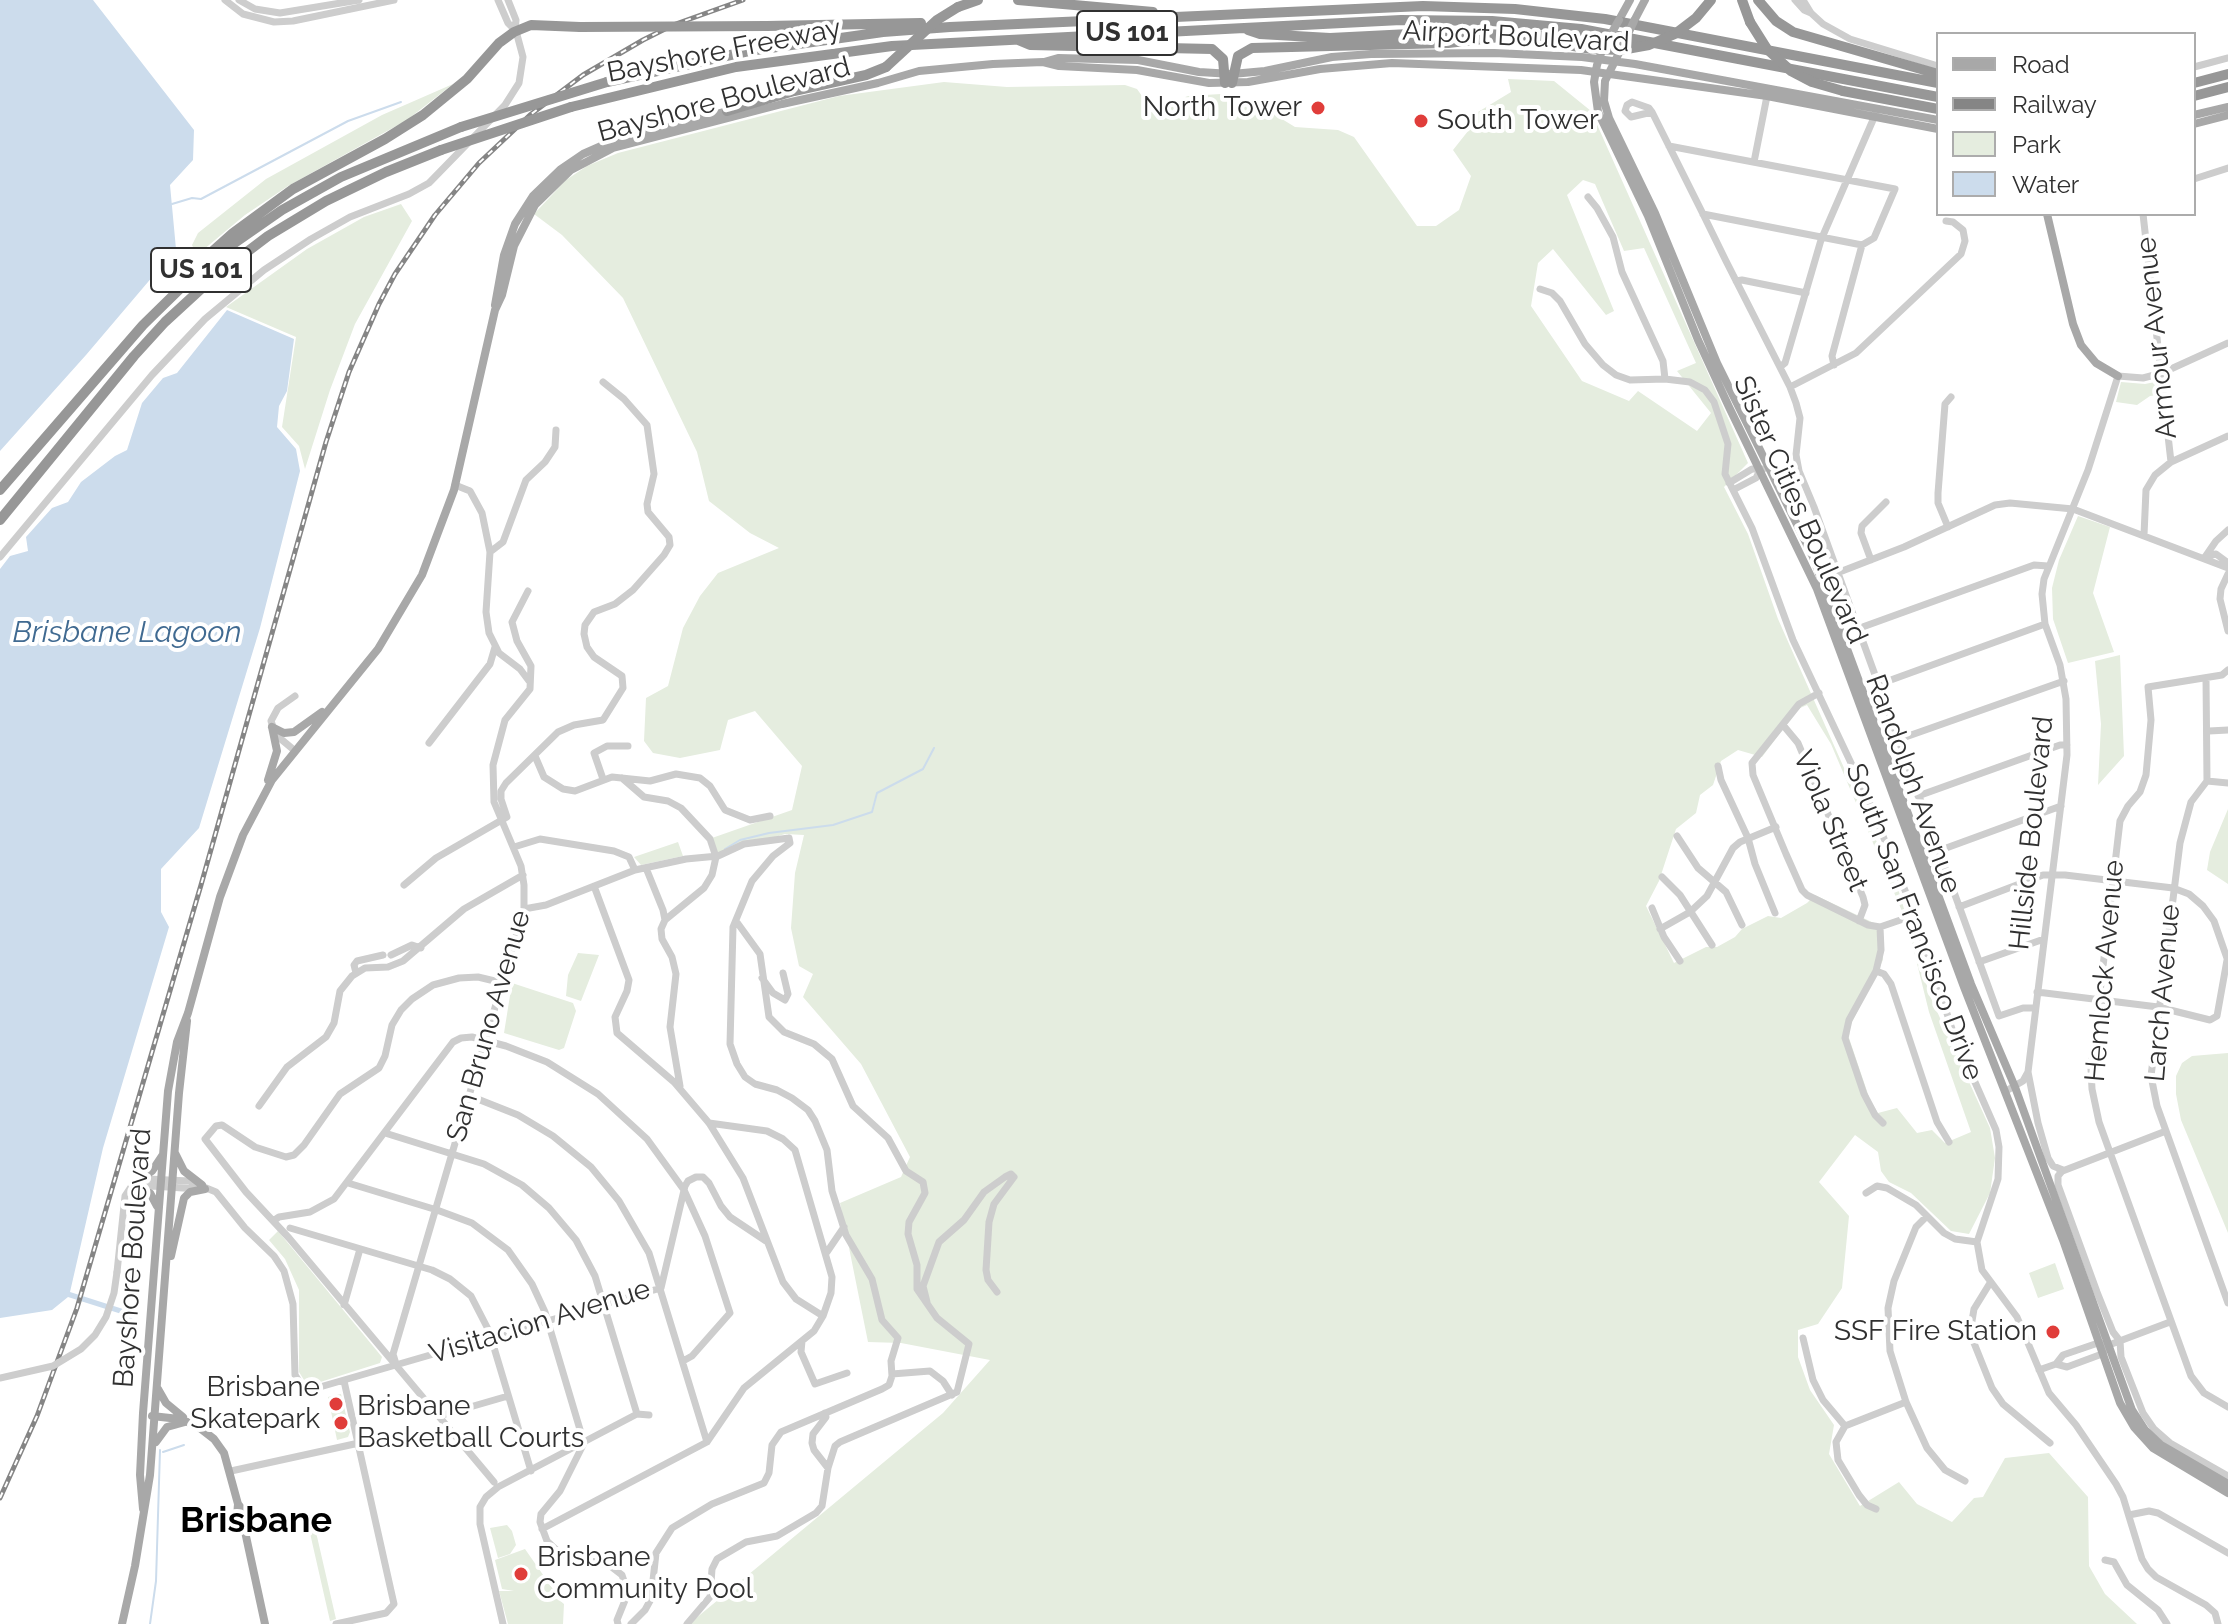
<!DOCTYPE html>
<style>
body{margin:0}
#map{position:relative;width:2228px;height:1624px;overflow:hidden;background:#fff;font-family:Raleway,sans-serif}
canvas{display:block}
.legend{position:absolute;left:1936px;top:32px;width:260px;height:184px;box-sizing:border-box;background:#fff;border:2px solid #acacac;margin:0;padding:10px 14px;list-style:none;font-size:24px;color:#303030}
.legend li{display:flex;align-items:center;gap:16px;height:40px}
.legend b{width:40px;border:2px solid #acacac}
</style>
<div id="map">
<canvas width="2228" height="1624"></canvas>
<ul class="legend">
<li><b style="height:10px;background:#a8a8a8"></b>Road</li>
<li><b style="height:10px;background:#858585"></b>Railway</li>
<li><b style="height:22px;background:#e5eddf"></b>Park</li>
<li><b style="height:22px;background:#ccdcec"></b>Water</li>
</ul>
</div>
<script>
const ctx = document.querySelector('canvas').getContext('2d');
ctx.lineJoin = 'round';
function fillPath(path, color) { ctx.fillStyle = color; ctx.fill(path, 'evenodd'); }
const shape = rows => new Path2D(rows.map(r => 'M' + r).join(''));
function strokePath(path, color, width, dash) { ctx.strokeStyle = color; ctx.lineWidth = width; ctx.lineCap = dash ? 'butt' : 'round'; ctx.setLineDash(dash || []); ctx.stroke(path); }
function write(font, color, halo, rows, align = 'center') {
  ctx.font = font + ' Raleway,sans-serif'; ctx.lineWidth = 8; ctx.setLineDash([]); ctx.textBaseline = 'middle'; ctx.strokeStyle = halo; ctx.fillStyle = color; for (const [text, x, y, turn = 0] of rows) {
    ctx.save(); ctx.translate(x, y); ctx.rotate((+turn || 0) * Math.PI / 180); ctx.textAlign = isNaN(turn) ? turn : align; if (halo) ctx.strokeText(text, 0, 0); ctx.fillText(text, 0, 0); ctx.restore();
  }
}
fillPath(shape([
 [1508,79,1554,81,1591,111,1748,463,1724,487,1748,534,1778,619,1899,892,1930,996,1990,1128,1995,1158,1990,1193,1969,1234,1951,1231,1911,1193,1889,1182,1881,1171,1878,1152,1855,1135,1819,1182,1849,1216,1842,1288,1818,1324,1798,1330,1798,1357,1810,1390,1834,1425,1829,1454,1860,1506,1899,1482,1917,1504,1952,1522,1974,1498,1983,1497,2005,1458,2049,1453,2088,1497,2089,1566,2105,1594,2137,1624,689,1624,943,1413,990,1360,901,1343,868,1342,840,1203,901,1177,910,1157,861,1064,803,997,813,974,799,966,791,928,795,873,804,835,785,834,718,854,712,838,792,810,802,766,755,711,728,720,720,750,680,758,653,753,644,741,646,698,668,686,683,628,700,596,718,573,779,548,750,533,709,501,697,452,623,298,562,235,534,214,566,180,587,166,618,153,839,96,944,82,1007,87,1125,85,1137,89,1147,103,1159,107,1188,96,1221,94,1233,104,1259,105,1295,127,1338,130,1354,137,1417,226,1436,226,1459,210,1471,176,1453,150,1472,126,1478,112,1511,92],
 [1583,180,1595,184,1624,251,1644,248,1696,363,1677,371,1711,413,1697,431,1638,391,1629,401,1582,381,1531,306,1538,263,1553,249,1606,315,1614,311,1567,195],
 [1807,705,1831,744,1907,923,1929,1012,1971,1132,1945,1143,1932,1130,1917,1133,1897,1108,1878,1113,1870,1100,1849,1038,1850,1026,1883,960,1883,934,1876,924,1815,895,1807,903,1781,918,1768,916,1742,929,1735,937,1717,947,1706,947,1674,963,1646,906,1659,881,1676,829,1696,813,1700,795,1713,785,1721,761,1738,750,1762,757,1798,709],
 [453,84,407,120,288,186,245,215,197,255,192,245,198,233,266,179,382,115],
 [401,204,412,221,355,324,330,390,305,469,299,446,282,427,296,337,226,307,307,249,364,217],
 [2121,382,2145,384,2155,382,2157,395,2150,396,2137,405,2116,402],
 [2078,516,2110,527,2093,593,2114,652,2068,663,2053,619,2052,588,2059,560],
 [2120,655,2124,756,2098,785,2101,724,2095,661],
 [2228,809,2228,884,2207,870,2210,852],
 [678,842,683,856,641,865,634,857],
 [578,953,599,955,581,1001,566,996,568,975],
 [512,983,573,1003,576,1011,564,1048,559,1050,504,1033],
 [2228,1053,2228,1233,2181,1120,2176,1094,2176,1076,2182,1063,2192,1056],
 [278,1231,382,1357,380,1363,314,1384,304,1380,299,1372,299,1290,285,1259,269,1240],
 [2055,1263,2064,1289,2038,1298,2029,1273],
 [341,1394,350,1432,348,1437,337,1440,328,1397],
 [313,1519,336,1619,330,1621,307,1520],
 [507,1525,512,1531,516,1545,510,1554,498,1558,490,1528],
 [525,1549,555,1592,551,1596,545,1597,558,1599,564,1604,563,1624,508,1624,499,1591,514,1591,502,1589,495,1560]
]), '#e5eddf');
fillPath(shape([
 [0,0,93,0,194,130,193,160,170,185,176,249,86,355,0,451],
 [227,310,294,339,287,391,279,406,277,427,296,449,300,471,260,628,199,828,161,869,161,912,169,927,103,1148,70,1292,123,1309,131,1317,68,1297,52,1310,0,1318,0,569,10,556,28,551,26,537,52,508,68,502,81,482,115,456,127,450,142,403,163,378,177,373]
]), '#ccdcec');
strokePath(shape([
 [172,204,192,198,201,199,348,121,401,102],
 [725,849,740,840,769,833,833,825,872,812,877,793,923,769,934,748],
 [130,1318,134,1322,135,1334,131,1382,134,1386],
 [163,1452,184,1445],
 [150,1624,156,1581,160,1450]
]), '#ccdcec', 2);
strokePath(shape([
 [225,0,243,14,274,22,293,21,394,0],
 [239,0,255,9,280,13,359,0],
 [508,0,516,20,515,29],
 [1795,0,1804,10,1811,13],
 [1803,0,1811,13,1823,24,1850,39,1938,66],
 [2194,67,2228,58],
 [1652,112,1631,117,1625,111,1627,105,1632,102,1649,108,1652,112,1703,214,1726,261,1790,387,1796,403,1800,418,1796,455,1799,471,1814,507,1999,1016,2023,1008,2035,1008],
 [1669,146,1895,189,1874,238,1862,245,1832,356,1834,365],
 [1754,162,1768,91],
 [2194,179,2228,168],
 [1588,197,1597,208,1613,237,1622,272,1663,361,1665,379],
 [1703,214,1862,245],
 [2143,214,2171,462],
 [1736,281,1742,280,1806,293],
 [1540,289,1552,293,1560,301,1585,344,1603,365,1616,375,1630,380,1665,379,1690,382,1705,390,1714,402,1728,444,1725,474,1752,528,1793,640,1868,799,1915,915,1953,1032,1996,1130,1999,1147,1998,1179,1977,1242,1982,1270,2017,1317,2049,1393,2076,1425,2116,1484,2123,1497,2142,1559,2148,1569,2156,1577,2206,1605,2215,1613,2218,1624],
 [1780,367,1785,363,1821,240,1876,113],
 [1790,387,1856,353,1961,254,1965,241,1963,230,1953,222,1946,221],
 [1729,483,1752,469,1763,469],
 [455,485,470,491,482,513,490,552,486,612,489,633,499,653,520,669,529,681],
 [1733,490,1756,478,1760,470],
 [1948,527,1938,503,1938,493,1945,404,1951,397],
 [2144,535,2146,490,2155,475,2171,462,2228,436],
 [490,552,503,542,526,480,545,462,555,447,556,430],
 [2207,556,2216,554,2228,563],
 [0,557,152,375,205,319,264,270,311,239,350,217,409,194,429,183,505,105,519,83,523,57,516,31,508,23,498,0],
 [2205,557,2216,541,2228,530],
 [1871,560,1861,533,1862,526,1886,502],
 [1837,573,1904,547,1995,505,2010,503,2073,509,2228,568],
 [2228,574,2221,589,2220,599,2228,631],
 [1857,629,2034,565,2048,566],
 [2228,670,2222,675,2148,687,2151,720,2146,775,2140,792,2128,806,2120,821,2091,1069,2092,1089,2099,1122,2191,1376,2204,1393,2228,1407],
 [2206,678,2207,781,2191,802,2180,843,2151,1076,2157,1106,2228,1303],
 [1877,685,2045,624],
 [1819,693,1799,704,1752,763,1753,775,1786,854,1802,890,1807,895,1868,925,1880,927,1915,915],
 [1783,725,1798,743,1863,897,1865,905,1859,921],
 [2209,731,2228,730],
 [1897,740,2064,681],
 [429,743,490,664,495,647],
 [294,750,276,735,271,721,278,708,295,696],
 [535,756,544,777,563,789,575,791,612,777,650,781,676,774,700,778,710,786,725,810,750,820,770,816],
 [1718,766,1721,780,1748,838,1755,864,1775,913],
 [622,778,644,797,668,801,681,808,710,839,716,857,712,875,704,888,665,920,661,929,662,939,672,957,676,974,670,1027,680,1086],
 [603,779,594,753,607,746,628,746],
 [2207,781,2228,783],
 [1918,796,2060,745,2067,745],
 [1677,836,1698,868,1726,892,1742,925],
 [514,847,540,839,614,851,629,857,635,870],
 [1938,851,2061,806],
 [646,868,663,910,665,920],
 [1662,877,1680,895,1712,945],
 [404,885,436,858,507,817,501,799,501,791,506,783,558,732,574,725,603,720,623,688,622,676,594,657,587,647,584,634,585,625,594,612,615,604,633,590,664,555,670,545,669,537,648,512,647,504,654,474,647,425,624,399,603,382],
 [594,886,629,980,627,991,615,1017,617,1033,674,1082,709,1123,743,1178,783,1282,796,1299,823,1316],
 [1959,907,2043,875,2065,875,2173,888,2189,894,2203,906,2214,921,2228,961],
 [1652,908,1664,937,1680,961],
 [524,909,546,905,635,870,686,859,718,856,744,844,789,838],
 [736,921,760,954,769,1017,784,1032,814,1044,832,1059,853,1106,888,1138,906,1171,923,1182,925,1193,909,1222,908,1234,917,1265,917,1289,937,1318,969,1344,957,1392,840,1442,835,1446,828,1468],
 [1880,927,1881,950,1876,971,1849,1020,1845,1038,1864,1094,1875,1115,1883,1123],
 [1660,929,1690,912,1707,896,1733,848,1740,842,1776,827],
 [391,955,412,945,421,948],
 [1979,962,2044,939],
 [1876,971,1884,974,1891,984,1937,1122,1949,1142],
 [356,973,354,965,357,961,383,955],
 [762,978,773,993,785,1000,788,994,783,973],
 [2037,992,2158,1007,2210,1020,2217,1016,2227,960],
 [2028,1072,2038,1123,2048,1158,2053,1166,2063,1170],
 [2006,1091,2023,1081,2028,1072,2067,755,2066,699,2060,665,2045,624,2042,594,2044,579,2088,470,2118,376,2143,378,2162,373,2228,343],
 [470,1096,518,1115,553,1136,591,1167,619,1201,649,1253,707,1442],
 [259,1106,287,1067,326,1037,334,1023,340,991,352,976,365,968,388,967,403,961,464,909,523,875],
 [385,1133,484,1164,522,1185,549,1208,576,1240,595,1276,637,1414],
 [2063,1170,2058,1176,2058,1185,2097,1292,2113,1332,2120,1341,2121,1357,2143,1413,2154,1429,2170,1443,2228,1476],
 [2060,1172,2166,1131],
 [348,1183,437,1210,472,1223,508,1250,532,1284,545,1312,584,1443,560,1491,541,1514,540,1522,547,1541,562,1555,609,1565,622,1575,628,1593,617,1620,618,1624],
 [135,1189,153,1186,198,1189],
 [1866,1193,1877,1186,1887,1188,1916,1205,1944,1233,1955,1239,1977,1242],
 [1926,1217,1916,1227,1894,1281,1888,1308,1890,1351,1906,1402,1927,1448,1945,1470,1965,1481],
 [273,1221,279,1217,310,1212,334,1199,453,1042,461,1038,472,1037,506,1046,547,1062,598,1094,647,1139,684,1190,705,1236,730,1313,692,1356,683,1361],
 [290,1228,432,1270,450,1279,471,1296,489,1331,531,1471],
 [827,1252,844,1227],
 [117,1272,125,1196,133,1184,148,1179,189,1181,216,1192,245,1228,274,1256,284,1271,293,1304,295,1375,302,1386,313,1389,661,1288,685,1186,688,1181,696,1177,703,1177,709,1183,721,1206,730,1217,766,1241],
 [1990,1283,1974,1309,1971,1327,1974,1343,1992,1388,2003,1404,2050,1443],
 [997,1292,988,1280,986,1270,989,1222,994,1204,1014,1177],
 [927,1302,923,1286,939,1242,964,1220,984,1192,1005,1177,1011,1174,1014,1177],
 [344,1305,360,1249],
 [1803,1338,1813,1380,1823,1400,1845,1426],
 [802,1341,801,1352,815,1384,847,1373],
 [2109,1345,2170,1322],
 [396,1364,393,1354,524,909,524,885,521,866,494,802,493,765,505,720,530,689,531,666,517,641,512,622,528,591],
 [2056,1364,2067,1367,2102,1354,2105,1350],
 [2039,1370,2056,1364,2063,1355,2098,1343,2103,1344],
 [892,1374,930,1371,943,1381,952,1395],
 [439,1416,508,1396],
 [231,1471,359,1443],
 [494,1482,289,1238,246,1192,205,1139,216,1126,222,1125,255,1147,286,1157,294,1155,304,1145,340,1094,379,1068,385,1056,392,1025,401,1010,412,999,433,985,459,978,478,977,503,983],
 [1876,1509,1867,1505,1859,1495,1838,1460,1836,1442,1845,1426,1906,1402],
 [2129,1515,2149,1511,2158,1513,2228,1553],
 [542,1529,707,1442,744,1388,814,1331,823,1316,831,1293,832,1277,795,1150,783,1139,767,1131,709,1123],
 [2105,1560,2114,1562,2127,1585,2158,1610,2167,1624],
 [336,1624,386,1613,394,1604,344,1381],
 [503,1624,480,1524,480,1507,486,1497,498,1487,637,1414,649,1415],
 [631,1624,645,1610,651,1599,656,1553,672,1528,712,1504,764,1483,769,1473,772,1445,781,1432,882,1389,889,1385,892,1376,891,1361,898,1338,882,1320,872,1279,846,1235,832,1191,827,1150,815,1121,808,1110,792,1098,777,1090,755,1084,745,1077,737,1064,730,1044,733,927,752,881,773,856,790,843,789,838],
 [687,1624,710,1597,712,1569,717,1559,746,1542,777,1536,816,1513,822,1506,828,1468,814,1450,812,1443,813,1434,826,1417,825,1413]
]), '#cdcdcd', 7);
strokePath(shape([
 [1619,20,1630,0],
 [1634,21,1645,0],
 [1603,48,1597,65,1594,82,1598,112,1648,216,1698,340,1729,407,1817,589,1964,987,2063,1240,2120,1403,2134,1427,2153,1448,2228,1493],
 [1620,51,1605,81,1604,101,1609,118,1655,213,1717,363,1813,557,1971,984,2015,1087,2132,1410,2145,1430,2161,1445,2228,1484],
 [1044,62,1058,58,1138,60,1199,72,1232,74,1265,71,1332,57,1371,54,1494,53,1582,57,1635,64,1938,120],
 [2194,115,2228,107],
 [2194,124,2228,115],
 [2047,214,2073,324,2081,345,2096,363,2118,376],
 [495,305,504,255,515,224,533,196,561,169,583,154,608,143,731,110],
 [272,727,284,733,294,732,322,712],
 [268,780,277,751,272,727],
 [175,1153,184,1171,202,1185],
 [133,1184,152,1171,162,1156],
 [135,1189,150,1193,157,1206],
 [171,1256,184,1198,190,1192,205,1189],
 [158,1389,166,1403,183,1417],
 [152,1416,179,1419,196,1425,214,1439,224,1453,238,1504,244,1512,244,1527,265,1624],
 [156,1442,167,1427,185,1422],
 [238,1504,237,1516,244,1527],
 [143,1509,140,1475,143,1413,168,1091,177,1042,188,1013,220,897,243,835,272,780,378,649,422,575,454,490,495,310,502,295,514,246,535,205,571,170,613,148,782,104,878,83,919,71,993,64,1043,62,1059,66,1137,70,1209,83,1248,82,1320,69,1392,63,1581,70,1767,96,1938,129],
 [122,1624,135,1566,150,1475,179,1093,187,1021]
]), '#a8a8a8', 8);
strokePath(shape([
 [1018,0,1153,12],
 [1742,0,1750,22],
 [1758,0,1776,21,1793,32,1938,74],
 [958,7,978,0],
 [767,26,921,23],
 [1248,30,1260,34,1330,38,1449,32],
 [1527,35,1615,41],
 [1018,40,1030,45,1212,49,1223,59,1225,83],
 [607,82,749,51,883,32,950,27,1423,6,1515,9,1605,19,1938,83],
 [1232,83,1238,56,1252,48,1448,43,1500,37],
 [2194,83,2228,74],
 [1843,91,1938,109],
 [2194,96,2228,87],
 [571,107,736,67,892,46,1401,20,1492,21,1581,29,1938,97],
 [727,111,794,91,866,75,886,67],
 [186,275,233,233,293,189,385,139,423,115,467,79,499,43,514,32,531,25,580,27],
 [0,490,143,325,191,278,226,249,282,210,341,177,461,127],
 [0,520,134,356,165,322,214,277,268,236,326,201,386,172,441,150]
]), '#979797', 10);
const rail = shape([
 [0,1498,37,1416,77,1308,201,885,326,442,349,372,379,304,395,274,435,215,479,163,530,115,583,75,643,40,673,25,743,0]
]);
strokePath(rail, '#858585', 5);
strokePath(rail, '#fff', 2, [6]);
strokePath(shape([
 [0,1378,53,1366,81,1349,95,1335,106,1317,114,1293,117,1272]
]), '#cdcdcd', 7);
strokePath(shape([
 [1603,48,1619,20],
 [1620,51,1634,21]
]), '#a8a8a8', 8);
strokePath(shape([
 [1750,22,1767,49,1791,71,1812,82,1843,91],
 [580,27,767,26],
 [1449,32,1505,35,1592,49,1621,50,1649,45,1675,34,1696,18,1711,0],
 [886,67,937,20,958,7],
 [461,127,607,82],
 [441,150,571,107]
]), '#979797', 10);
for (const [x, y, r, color] of [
 [1318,108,8,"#e03d3a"],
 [1421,121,8,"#e03d3a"],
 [2053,1332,8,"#e03d3a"],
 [336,1404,8,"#e03d3a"],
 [341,1423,8,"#e03d3a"],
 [521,1574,8,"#e03d3a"]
]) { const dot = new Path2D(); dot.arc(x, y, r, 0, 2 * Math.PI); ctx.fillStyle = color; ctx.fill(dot); strokePath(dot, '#fff', 3); }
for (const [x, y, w] of [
 [1127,33,100],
 [201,270,100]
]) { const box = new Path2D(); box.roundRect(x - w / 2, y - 22, w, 44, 6); ctx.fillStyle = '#fff'; ctx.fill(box); strokePath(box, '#303030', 2); }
write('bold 26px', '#303030', null, [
 ["US 101",1127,33],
 ["US 101",201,270]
]);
write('28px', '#303030', '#fff', [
 ["Airport Boulevard",1516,37,3],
 ["Bayshore Freeway",724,51,-11],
 ["Bayshore Boulevard",724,100,-15],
 ["Armour Avenue",2157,338,-96],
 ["Sister Cities Boulevard",1800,510,66],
 ["Randolph Avenue",1913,784,70],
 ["Viola Street",1830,821,67],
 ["Hillside Boulevard",2032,833,-84],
 ["South San Francisco Drive",1914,922,69],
 ["Hemlock Avenue",2105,971,-85],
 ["Larch Avenue",2163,993,-85],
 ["San Bruno Avenue",489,1026,-74],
 ["Bayshore Boulevard",133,1258,-86],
 ["Visitacion Avenue",540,1322,-17]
]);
write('28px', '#303030', '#fff', [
 ["North Tower",1302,108],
 ["South Tower",1437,121,"left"],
 ["SSF Fire Station",2037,1332],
 ["Brisbane",320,1388],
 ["Skatepark",320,1420],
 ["Brisbane",357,1407,"left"],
 ["Basketball Courts",357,1439,"left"],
 ["Brisbane",537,1558,"left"],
 ["Community Pool",537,1590,"left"]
], 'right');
write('italic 30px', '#406a91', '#fff', [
 ["Brisbane Lagoon",127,633]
]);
write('bold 36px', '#000', '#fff', [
 ["Brisbane",256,1521]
]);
</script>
